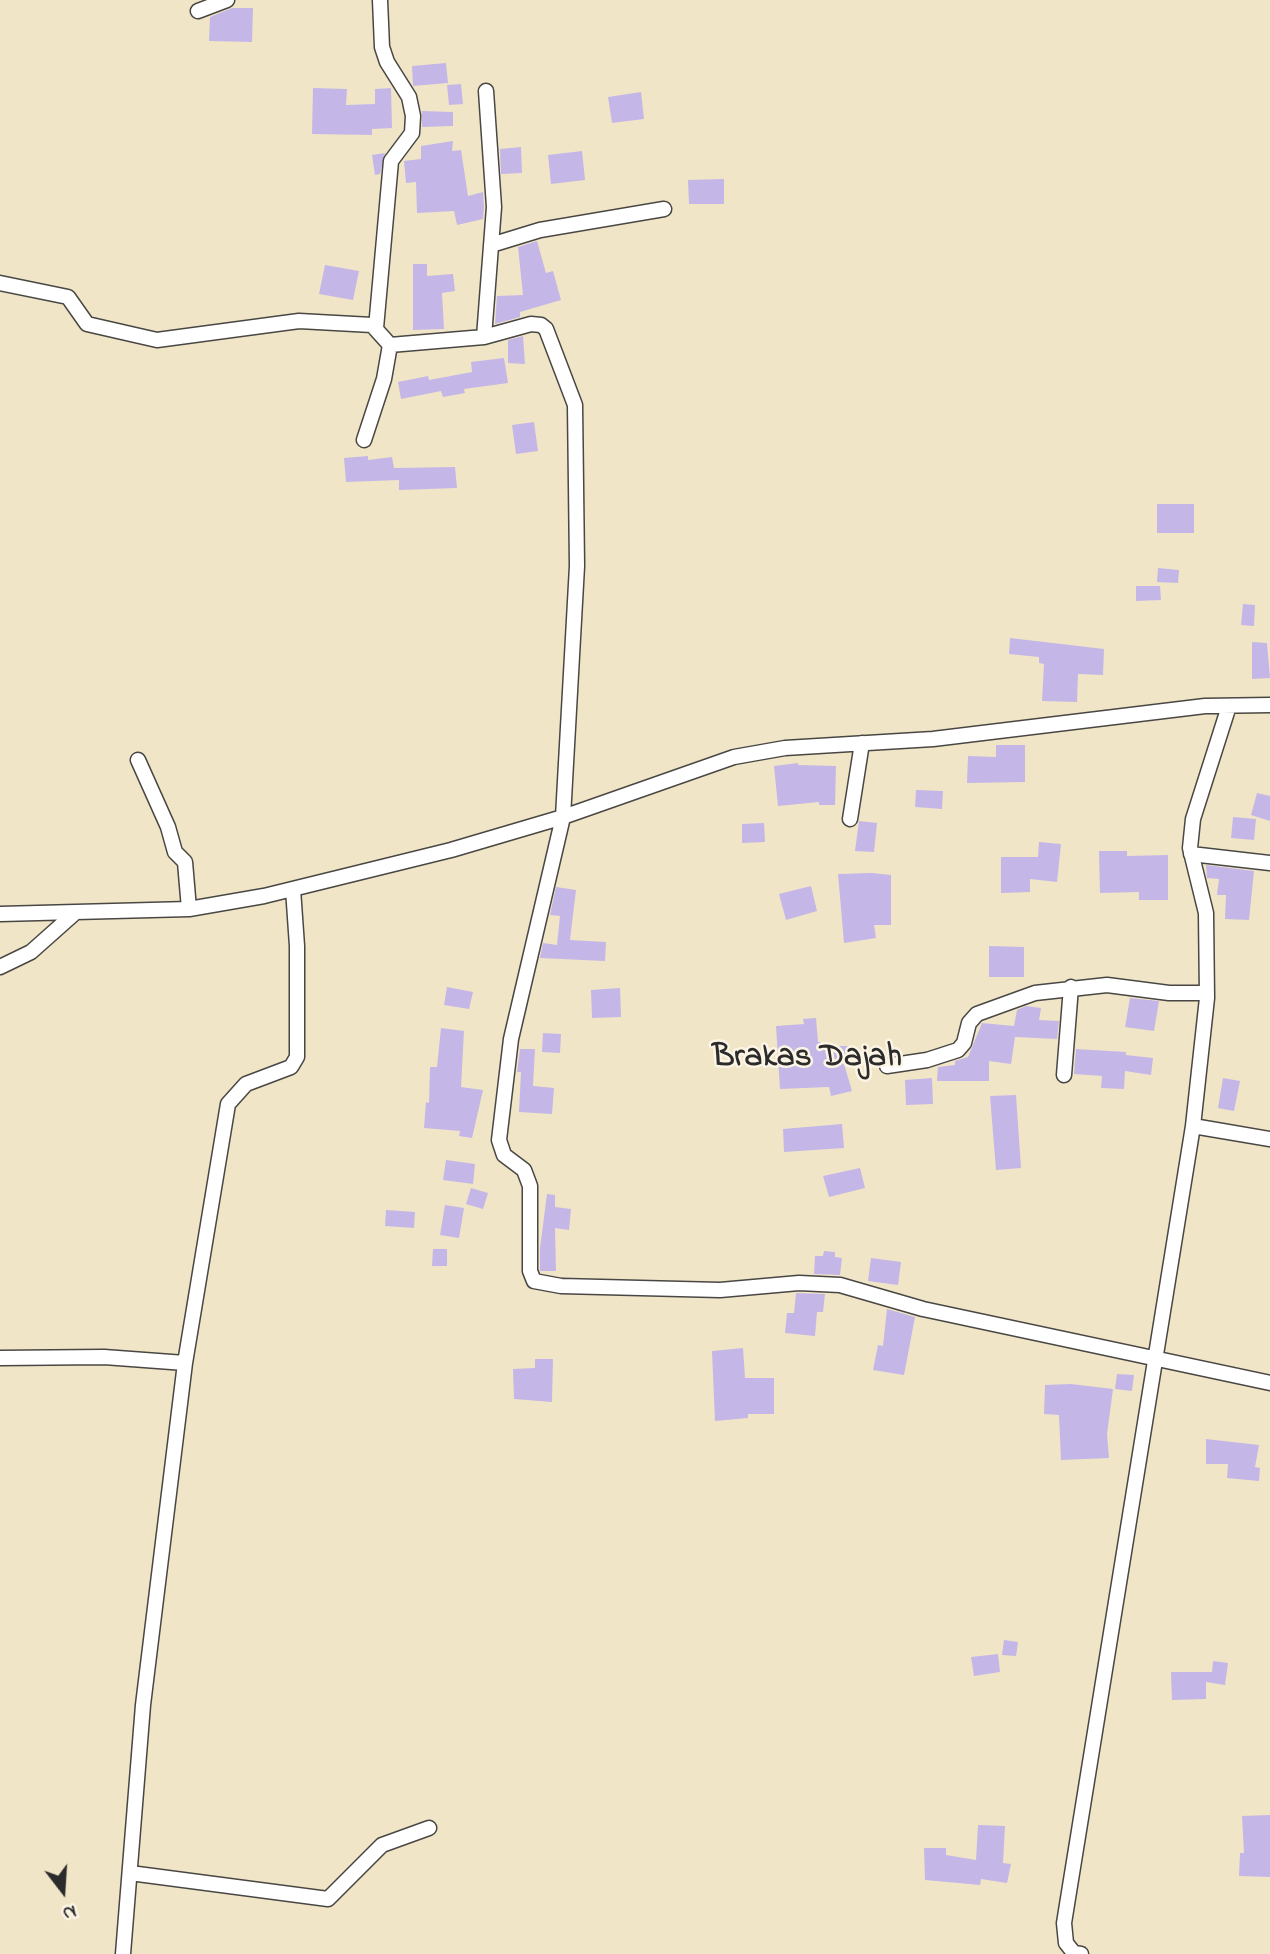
<!DOCTYPE html>
<style>
body{margin:0}
#map{position:relative;width:1270px;height:1954px;overflow:hidden;background:#f1e5c8;font-family:"Indie Flower",sans-serif}
canvas{display:block}
.north{position:absolute;left:28px;top:1856px;width:70px;height:70px;-webkit-text-stroke:5px #fcf5e5;paint-order:stroke;rotate:163deg;font-size:19px;font-weight:700;line-height:28px;text-align:center;color:#2b2b2b}
.north::after{content:'';display:block;margin:auto;width:24px;height:32px;background:#2b2b2b;clip-path:polygon(50% 0,100% 100%,50% 72%,0 100%)}
</style>
<div id="map">
<canvas width="1270" height="1954"></canvas>
<div class="north">N</div>
</div>
<script>
const ctx = document.querySelector('canvas').getContext('2d');
ctx.lineJoin = 'round';
function fillPath(path, color) { ctx.fillStyle = color; ctx.fill(path, 'evenodd'); }
const shape = rows => new Path2D(rows.map(r => 'M' + r).join(''));
function strokePath(path, color, width, dash) { ctx.strokeStyle = color; ctx.lineWidth = width; ctx.lineCap = dash ? 'butt' : 'round'; ctx.setLineDash(dash || []); ctx.stroke(path); }
function write(font, color, halo, rows, align = 'center') {
  ctx.font = font + ' "Indie Flower",sans-serif'; ctx.lineWidth = 5; ctx.setLineDash([]); ctx.textBaseline = 'middle'; ctx.strokeStyle = halo; ctx.fillStyle = color; for (const [text, x, y, turn = 0] of rows) {
    ctx.save(); ctx.translate(x, y); ctx.rotate((+turn || 0) * Math.PI / 180); ctx.textAlign = isNaN(turn) ? turn : align; if (halo) ctx.strokeText(text, 0, 0); ctx.fillText(text, 0, 0); ctx.restore();
  }
}
fillPath(shape([
 [232,8,253,8,252,42,209,41,210,17],
 [446,63,448,83,413,86,412,66],
 [461,84,463,104,449,105,447,85],
 [313,88,347,89,346,105,375,104,375,89,391,88,392,128,372,129,372,135,312,134],
 [641,92,644,119,612,123,608,97],
 [422,111,453,112,453,126,422,127],
 [453,141,452,151,461,150,468,196,483,192,484,207,483,219,457,225,454,211,417,213,416,182,406,183,404,161,421,159,421,146],
 [521,147,522,173,501,174,500,149],
 [582,151,585,180,551,184,548,155],
 [385,153,380,174,375,175,372,155],
 [724,179,724,204,689,204,688,180],
 [537,241,546,273,553,271,561,300,520,312,520,317,495,324,497,296,523,295,518,247],
 [413,264,427,264,427,276,453,274,455,291,442,293,444,329,413,330],
 [325,265,359,271,353,300,319,294],
 [523,336,525,364,508,363,508,340],
 [504,358,508,383,464,389,465,393,443,397,441,391,401,399,398,382,428,376,429,380,472,372,471,362],
 [534,422,538,451,516,454,512,425],
 [368,456,368,460,392,457,394,468,455,467,457,488,399,490,399,480,346,482,344,458],
 [1157,504,1194,504,1194,533,1157,533],
 [1158,568,1179,570,1178,583,1157,582],
 [1136,586,1160,586,1161,600,1136,601],
 [1243,604,1255,605,1254,626,1241,625],
 [1010,638,1104,649,1103,675,1078,674,1077,702,1042,701,1044,664,1039,663,1039,657,1009,654],
 [1252,642,1267,643,1270,678,1252,679],
 [996,745,1025,745,1025,782,967,783,968,756,996,757],
 [798,763,798,765,836,766,835,805,819,805,819,802,778,806,774,766],
 [916,790,943,791,942,809,915,807],
 [1257,793,1270,796,1270,821,1251,815],
 [1233,817,1256,819,1254,840,1231,838],
 [859,821,877,823,874,852,855,851],
 [764,823,765,842,742,843,742,824],
 [1039,842,1061,844,1057,882,1030,879,1030,892,1001,893,1001,857,1038,857],
 [1099,851,1127,851,1127,856,1168,855,1168,900,1139,900,1139,892,1100,893],
 [1206,865,1254,871,1249,920,1225,919,1226,895,1217,895,1219,879,1207,878],
 [872,873,891,875,891,925,874,925,876,938,844,943,838,874],
 [811,886,817,911,786,920,779,894],
 [556,887,576,890,570,940,606,942,605,961,540,958,543,943,557,945,560,916,550,915],
 [989,946,1024,947,1024,977,989,977],
 [447,987,473,992,469,1009,444,1005],
 [620,988,621,1017,592,1018,591,990],
 [1130,998,1159,1001,1154,1031,1125,1027],
 [1026,1006,1041,1008,1039,1020,1059,1021,1057,1039,1015,1037,1011,1064,989,1061,989,1081,937,1081,938,1067,955,1065,955,1061,968,1057,982,1023,1014,1026,1017,1010],
 [816,1018,818,1042,821,1042,821,1046,848,1046,848,1064,844,1064,852,1091,831,1096,829,1087,780,1089,776,1026,804,1024,803,1019],
 [441,1028,464,1031,461,1087,483,1090,472,1138,459,1136,460,1131,424,1128,426,1102,429,1103,430,1067,437,1067],
 [543,1033,561,1034,560,1053,542,1052],
 [520,1049,535,1049,533,1086,554,1088,552,1114,519,1112,521,1072,517,1072],
 [1076,1049,1126,1052,1126,1055,1153,1058,1151,1075,1125,1071,1124,1089,1101,1088,1102,1076,1074,1074],
 [932,1078,933,1104,906,1105,905,1080],
 [1223,1078,1240,1081,1234,1111,1218,1108],
 [1016,1095,1021,1168,996,1170,990,1096],
 [842,1124,844,1148,784,1152,783,1129],
 [446,1160,475,1164,473,1184,443,1180],
 [860,1168,865,1188,829,1197,823,1176],
 [471,1188,488,1193,483,1209,466,1204],
 [547,1194,555,1195,555,1207,571,1209,569,1230,555,1228,556,1271,540,1271,540,1248],
 [445,1205,464,1208,459,1238,440,1235],
 [386,1210,415,1212,414,1228,385,1226],
 [433,1249,447,1249,447,1266,432,1266],
 [824,1251,835,1252,835,1257,842,1258,840,1275,814,1274,815,1256,823,1256],
 [871,1258,901,1262,898,1285,868,1281],
 [796,1293,825,1294,823,1312,817,1312,815,1336,785,1333,787,1313,794,1313],
 [887,1309,915,1317,904,1375,873,1370,878,1345,883,1346],
 [743,1348,745,1378,774,1378,774,1414,748,1414,748,1418,715,1421,712,1351],
 [535,1359,553,1359,552,1402,514,1399,513,1369,535,1368],
 [1117,1374,1134,1375,1132,1391,1115,1389],
 [1071,1384,1113,1389,1107,1434,1109,1458,1061,1460,1059,1415,1044,1414,1045,1385],
 [1206,1439,1259,1445,1255,1467,1260,1468,1259,1481,1227,1478,1228,1464,1206,1464],
 [1004,1640,1018,1642,1016,1656,1002,1655],
 [998,1654,1000,1672,974,1676,971,1657],
 [1213,1661,1228,1663,1225,1685,1206,1682,1206,1699,1172,1700,1171,1672,1212,1672],
 [1270,1815,1270,1877,1239,1876,1240,1853,1244,1853,1242,1816],
 [978,1825,1005,1826,1003,1863,1011,1864,1007,1883,981,1879,980,1885,925,1880,924,1848,946,1848,946,1855,976,1860]
]), '#c4b7e7');
const minor = shape([
 [198,11,227,0],
 [491,245,540,230,664,209],
 [0,283,68,297,87,324,157,340,299,321,372,325,390,345,484,337,531,324,541,325,546,329,575,405,577,566,563,817,511,1039,499,1140,504,1155,524,1170,530,1186,530,1271,534,1281,561,1286,720,1290,799,1283,840,1285,923,1309,1270,1383],
 [376,328,391,161,412,133,413,116,409,97,387,62,382,47,380,0],
 [484,337,494,207,486,91],
 [364,440,384,379,390,345],
 [138,760,168,827,175,852,185,862,189,909],
 [850,819,862,743],
 [1191,854,1270,863],
 [0,914,189,909,264,896,451,850,563,817,734,757,785,748,933,739,1205,706,1270,705],
 [0,967,31,952,76,912],
 [887,1066,927,1060,958,1050,964,1043,969,1023,977,1014,1035,993,1107,985,1169,993,1207,993],
 [1064,1075,1071,987],
 [1193,1126,1270,1139],
 [0,1358,104,1357,185,1363],
 [130,1873,328,1899,382,1845,429,1828],
 [123,1954,143,1705,185,1363,228,1104,246,1084,291,1067,297,1057,297,946,293,889],
 [1081,1954,1074,1953,1066,1943,1064,1923,1193,1126,1207,998,1206,913,1190,848,1193,819,1229,706]
]);
strokePath(minor, '#494743', 17);
strokePath(minor, '#fff', 14);
write('bold 33px', '#2b2b2b', '#fcf5e5', [
 ["Brakas Dajah",807,1060]
]);
</script>
